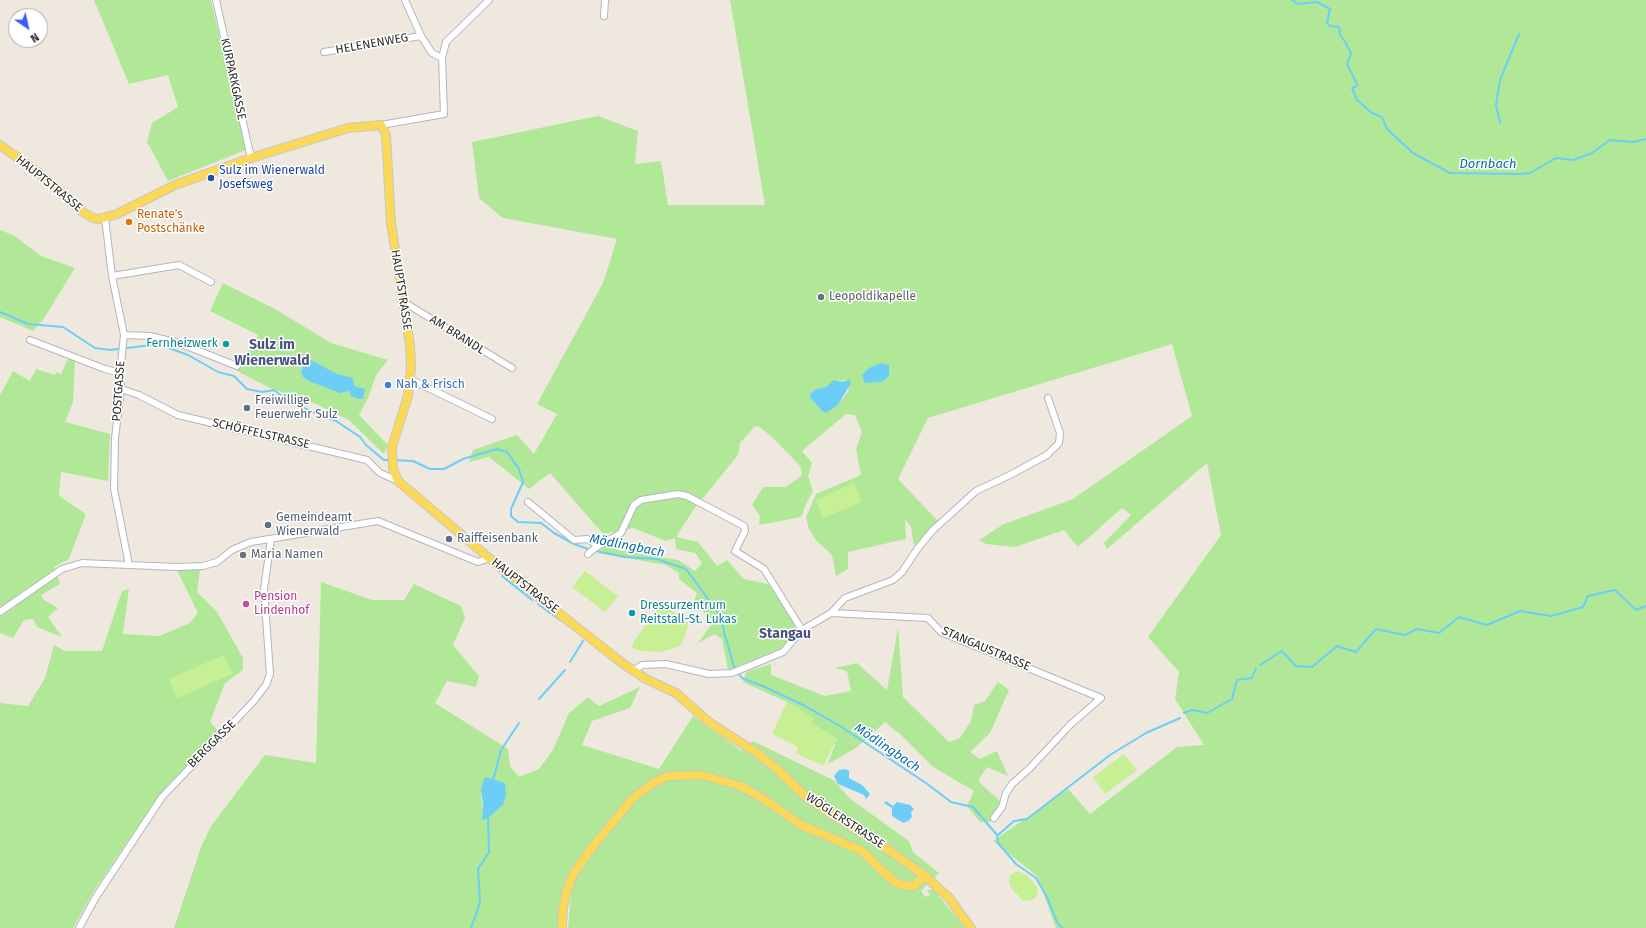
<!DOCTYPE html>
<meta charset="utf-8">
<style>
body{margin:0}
#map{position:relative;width:1646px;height:928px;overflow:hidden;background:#efe8df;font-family:"Fira Sans",sans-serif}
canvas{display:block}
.north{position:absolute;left:8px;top:8px;width:40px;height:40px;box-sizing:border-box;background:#fff;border:1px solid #ababab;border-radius:50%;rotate:146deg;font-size:11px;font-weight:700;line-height:16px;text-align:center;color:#2d2d2d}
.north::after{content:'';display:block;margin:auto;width:14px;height:18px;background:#3c5aff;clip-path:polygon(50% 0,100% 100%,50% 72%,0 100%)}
</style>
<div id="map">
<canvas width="1646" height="928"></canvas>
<div class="north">N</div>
</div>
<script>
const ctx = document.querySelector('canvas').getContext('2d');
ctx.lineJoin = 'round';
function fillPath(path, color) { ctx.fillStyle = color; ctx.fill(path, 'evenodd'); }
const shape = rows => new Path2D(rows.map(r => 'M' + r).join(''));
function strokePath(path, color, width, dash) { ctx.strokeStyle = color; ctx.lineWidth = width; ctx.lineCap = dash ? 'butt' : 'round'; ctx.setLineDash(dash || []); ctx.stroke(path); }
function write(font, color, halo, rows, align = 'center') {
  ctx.font = font + ' "Fira Sans",sans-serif'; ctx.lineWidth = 3; ctx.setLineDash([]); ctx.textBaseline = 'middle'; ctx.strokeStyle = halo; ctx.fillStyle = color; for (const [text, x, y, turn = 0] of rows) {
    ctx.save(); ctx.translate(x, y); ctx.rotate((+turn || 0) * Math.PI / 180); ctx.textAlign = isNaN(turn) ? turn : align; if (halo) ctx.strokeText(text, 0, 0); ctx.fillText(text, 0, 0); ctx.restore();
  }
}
fillPath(shape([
 [94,0,211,0,246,150,168,181,147,142,152,123,178,107,168,75,129,84],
 [730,0,1646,0,1646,928,1056,928,1037,876,993,841,1068,789,1090,814,1177,747,1204,745,1175,699,1179,672,1148,637,1221,535,1207,463,1107,549,1104,543,1131,515,1122,508,1078,547,1064,530,1015,547,986,544,979,540,1004,524,1073,499,1192,416,1172,344,928,418,898,479,938,521,914,546,911,527,905,519,906,539,848,552,848,569,836,576,832,555,816,540,809,529,806,517,816,494,861,475,856,449,862,432,855,415,846,414,802,451,812,463,808,476,813,491,806,504,801,517,759,525,760,516,752,505,763,487,786,487,802,475,801,467,775,440,760,427,755,426,740,443,738,455,694,509,676,537,698,542,717,566,727,560,744,579,772,585,798,630,782,648,728,670,722,639,715,634,698,643,714,621,693,603,697,593,679,579,679,573,666,565,598,553,605,546,623,551,678,560,695,571,702,563,695,553,676,549,675,538,666,541,633,528,603,534,550,473,529,489,489,457,469,462,473,450,517,435,534,454,535,452,557,414,537,404,603,283,617,239,503,218,479,198,472,142,598,116,638,131,635,164,661,161,668,205,765,205],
 [845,380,849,390,838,405,822,411,811,399,810,394,816,389,826,387],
 [0,230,13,235,41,256,75,268,43,320,33,331,0,317],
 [223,283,277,310,331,343,388,360,376,375,368,398,359,415,388,445,384,454,349,420,316,404,270,388,237,371,258,335,210,311],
 [69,357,75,360,73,402,65,422,110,434,108,481,61,472,59,496,86,514,69,559,54,567,60,584,41,595,44,600,58,608,48,617,62,637,37,627,33,619,24,620,13,638,0,633,0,617,16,606,18,598,0,609,0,395,13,371,30,381,36,369,55,375,56,372,61,374],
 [200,569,197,592,217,612,243,658,243,670,225,683,210,722,219,732,168,785,147,813,94,891,73,928,0,928,0,703,28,706,45,678,54,645,65,651,102,651,122,591,129,589,123,634,159,636,190,623,198,613,177,570],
 [321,582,372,600,404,600,414,584,461,606,465,618,453,645,479,676,476,687,447,681,435,703,508,749,510,766,519,777,539,769,553,750,569,713,588,697,599,706,640,687,630,708,592,721,582,745,659,769,693,716,742,751,753,741,835,781,849,798,909,841,913,852,939,873,921,891,925,897,930,895,927,890,934,890,965,928,568,928,571,893,570,876,559,904,558,928,174,928,201,847,211,826,265,755,316,763],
 [485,778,503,805,488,818,483,811,481,797],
 [898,628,903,697,949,742,960,738,971,721,974,705,985,701,998,682,1009,690,990,733,970,752,980,759,997,751,1008,776,987,767,978,781,1000,801,990,822,980,822,967,806,974,791,933,767,900,734,885,722,856,748,828,764,837,739,811,723,813,718,787,702,743,682,746,672,771,664,771,675,825,696,851,691,847,671,835,668,857,663,887,690]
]), '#b1e898');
fillPath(shape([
 [854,483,862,502,823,518,816,500],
 [585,571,618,596,605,612,572,587],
 [661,603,688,623,687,630,681,645,672,649,659,652,642,651,632,648,633,643],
 [224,655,232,674,177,698,169,679],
 [787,702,814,718,811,723,837,739,823,766,796,753,798,747,772,734],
 [1124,754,1137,770,1105,794,1093,777],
 [1018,871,1027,875,1037,887,1038,895,1032,900,1023,901,1011,888,1009,881,1011,874]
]), '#c6f093');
fillPath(shape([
 [311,360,337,374,353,378,354,386,365,389,363,399,359,399,351,396,349,391,340,393,309,381,303,377,301,373,304,364],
 [881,363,889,365,889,376,882,382,865,383,862,375,869,368],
 [834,380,840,382,850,380,851,383,838,405,826,413,822,411,811,399,810,394,816,389,826,387],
 [845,769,849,771,849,778,862,785,870,794,866,799,864,795,838,784,834,776,839,770],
 [485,777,505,783,506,795,503,805,488,818,482,820,483,805,481,789],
 [886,801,893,806,897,802,910,805,914,809,911,812,912,817,908,821,903,823,892,816,892,808,884,803]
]), '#6ccef7');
strokePath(shape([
 [1292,0,1298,4,1317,2,1330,9,1327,23,1330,26,1339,27,1340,35,1346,43,1351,54,1347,64,1357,84,1357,86,1352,88,1357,100,1372,113,1382,117,1387,129,1413,153,1450,173,1518,174,1530,173,1556,158,1573,160,1592,153,1610,140,1634,142,1646,139],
 [1500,123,1496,105,1500,80,1519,34],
 [0,312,28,324,63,327,95,348,110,350,152,345,166,347,188,355,218,372,234,376,247,389,262,392,274,390,291,403,336,421,360,437,366,445,384,460,390,460],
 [394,460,413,461,430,469,444,469,463,459,497,449,507,452,519,469,523,482,511,509,511,516,518,522,541,523,554,533,574,544,591,550],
 [595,551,625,557,657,559,686,569,722,618,724,632,735,670],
 [502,576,532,600],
 [538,604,550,613],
 [553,615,565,623],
 [570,662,583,641],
 [1260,665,1282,651,1296,666,1312,667,1337,646,1356,652,1376,629,1405,635,1417,629,1439,633,1459,617,1487,625,1520,611,1551,616,1583,607,1588,596,1615,590,1636,610,1646,606],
 [738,673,742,678,765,687,805,706,840,726,926,783,951,802,973,807,997,835,998,843,1016,864,1036,878,1047,897,1057,922,1062,928],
 [539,699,565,670],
 [1184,713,1192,710,1207,713,1232,699,1237,680,1252,678,1256,668],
 [493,780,501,750,519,723],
 [998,835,1014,821,1027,819,1110,755,1146,733,1180,718],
 [471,928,480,903,478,869,489,852,488,818]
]), '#6ccef7', 2);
const minor = shape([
 [216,0,251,158],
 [405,0,421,36,432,53,442,58],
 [604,16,605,0],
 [324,52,421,36],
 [381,125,444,114,442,58,446,42,489,0],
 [105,218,112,276,124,335,120,373,121,389,115,438,114,489,129,565],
 [112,276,179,265,211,282],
 [402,301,512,368],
 [124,335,150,336,179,343,237,366],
 [30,340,105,369,120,373],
 [410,379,492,419],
 [121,389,139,395,178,415,367,460,380,473,398,481],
 [528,502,574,540,587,539,598,545],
 [588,554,595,548,621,533,634,505,641,500,678,494,687,496,744,526,745,531,735,551,764,569,802,630],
 [0,612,62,569,82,563,176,567,203,566,217,562,232,550,251,542,378,521,478,562,489,558],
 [831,613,845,598,893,580,902,572,918,548,933,530,976,491,1010,475,1047,455,1059,443,1060,433,1048,398],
 [633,671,642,665,666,664,709,674,732,673,783,652,802,630,831,613,928,618,941,632,1101,698,1071,724,1029,769,1012,784,1006,793,1002,807,994,818],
 [79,928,96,897,162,797,253,702,266,685,270,674,264,589,271,539]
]);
const major = shape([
 [0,145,38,172,83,212,93,218,99,219,117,214,175,185,251,158,348,128,381,125,386,135,391,223,410,345,411,367,408,396,392,447,393,469,398,481,489,558,622,663,646,679,676,693,710,723,757,753,778,770,805,796,829,813,876,841,925,876,949,898,971,928],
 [562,928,563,908,567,889,574,873,590,850,633,798,652,784,668,776,702,775,740,786,764,799,801,825,862,851,890,878,900,885,914,886,925,876]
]);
strokePath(minor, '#b3b5c1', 8);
strokePath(major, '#c8c8c8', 10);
strokePath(minor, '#fff', 6);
strokePath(major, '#fad959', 8);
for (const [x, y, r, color] of [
 [211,178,4,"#1a4fb4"],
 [129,222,4,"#e8710a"],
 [821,297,4,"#6b7280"],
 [226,344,4,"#0f9aa8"],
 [388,385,4,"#3f7fe0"],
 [247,408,4,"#5c6f8a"],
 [268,525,4,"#5c6f8a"],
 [449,539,4,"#5c6f8a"],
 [243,555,4,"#6b7280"],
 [246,604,4,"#d1479c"],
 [632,613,4,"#0f9aa8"]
]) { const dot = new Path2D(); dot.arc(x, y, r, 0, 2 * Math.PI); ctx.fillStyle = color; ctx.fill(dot); strokePath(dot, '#fff', 1.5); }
write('12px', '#2d2d2d', '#fff', [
 ["HELENENWEG",372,44,-10],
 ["KURPARKGASSE",233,79,78],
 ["HAUPTSTRASSE",49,184,39],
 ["HAUPTSTRASSE",401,290,81],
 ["AM BRANDL",457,335,32],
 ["POSTGASSE",119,391,-86],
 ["SCHÖFFELSTRASSE",261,434,13],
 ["HAUPTSTRASSE",525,586,38],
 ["STANGAUSTRASSE",986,649,23],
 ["BERGGASSE",212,744,-45],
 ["WÖGLERSTRASSE",845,821,33]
]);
write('12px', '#164399', '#fff', [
 ["Sulz im Wienerwald",219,171],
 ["Josefsweg",219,185]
], 'left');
write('12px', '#c56008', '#fff', [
 ["Renate's",137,215],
 ["Postschänke",137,229]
], 'left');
write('12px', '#5b616d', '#fff', [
 ["Leopoldikapelle",829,297],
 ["Maria Namen",251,555]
], 'left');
write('12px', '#0d838f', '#fff', [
 ["Fernheizwerk",218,344],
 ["Dressurzentrum",640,606,"left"],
 ["Reitstall-St. Lukas",640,620,"left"]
], 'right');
write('12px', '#366cbe', '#fff', [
 ["Nah & Frisch",396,385]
], 'left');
write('12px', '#4e5e75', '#fff', [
 ["Freiwillige",255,401],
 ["Feuerwehr Sulz",255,415],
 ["Gemeindeamt",276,518],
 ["Wienerwald",276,532],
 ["Raiffeisenbank",457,539]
], 'left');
write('12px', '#b23c85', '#fff', [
 ["Pension",254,597],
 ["Lindenhof",254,611]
], 'left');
write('italic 13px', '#056ba9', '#fff', [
 ["Dornbach",1488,164],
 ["Mödlingbach",627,546,11],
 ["Mödlingbach",887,748,34]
]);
write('bold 14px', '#495281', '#fff', [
 ["Sulz im",272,345],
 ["Wienerwald",272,361],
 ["Stangau",785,634]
]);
</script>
